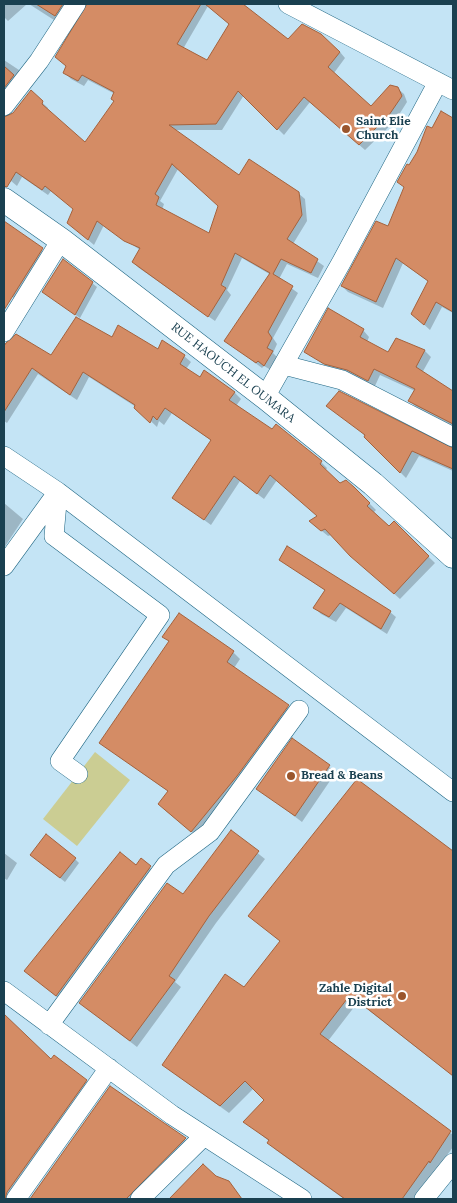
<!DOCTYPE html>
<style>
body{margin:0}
#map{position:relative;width:457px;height:1203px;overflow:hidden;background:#c4e4f5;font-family:Lora,serif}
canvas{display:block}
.frame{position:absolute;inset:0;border:5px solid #1a4050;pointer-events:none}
</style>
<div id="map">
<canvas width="457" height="1203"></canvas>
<div class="frame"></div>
</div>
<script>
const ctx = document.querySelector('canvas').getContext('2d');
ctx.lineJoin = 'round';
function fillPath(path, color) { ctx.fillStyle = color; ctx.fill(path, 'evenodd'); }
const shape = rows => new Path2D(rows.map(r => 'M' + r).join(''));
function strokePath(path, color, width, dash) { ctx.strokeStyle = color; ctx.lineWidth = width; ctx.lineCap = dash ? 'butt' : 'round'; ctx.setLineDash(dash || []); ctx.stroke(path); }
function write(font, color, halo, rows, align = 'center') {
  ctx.font = font + ' Lora,serif'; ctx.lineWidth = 5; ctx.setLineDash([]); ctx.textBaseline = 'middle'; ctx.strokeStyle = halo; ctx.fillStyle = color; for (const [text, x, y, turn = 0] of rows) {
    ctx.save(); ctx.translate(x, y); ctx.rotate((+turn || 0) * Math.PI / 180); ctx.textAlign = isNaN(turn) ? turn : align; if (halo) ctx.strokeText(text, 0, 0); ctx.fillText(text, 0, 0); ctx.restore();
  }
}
fillPath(shape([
 [95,752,130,780,77,846,43,819]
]), '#cbcd93');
fillPath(shape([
 [4,4,27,4,8,21,4,17],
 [29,4,74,4,54,20],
 [87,4,241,4,288,41,340,52,345,58,334,73,371,108,397,88,404,94,407,102,395,121,365,150,310,102,284,135,244,95,222,130,174,130,239,176,298,193,305,199,307,221,293,244,324,266,318,278,287,264,279,279,298,293,273,338,277,344,273,353,278,358,271,370,264,366,262,368,226,341,271,275,242,258,227,290,231,295,215,321,139,268,133,262,140,250,104,225,94,245,74,228,75,210,51,191,48,195,22,177,17,186,4,175,4,117,9,118,31,92,48,108,47,110,85,144,115,102,115,94,88,80,84,86,71,79,65,73,67,67,56,57,87,11],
 [208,6,230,25,207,62,183,49],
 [178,169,220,206,210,235,162,210,164,204,160,201],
 [4,60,25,74,4,101],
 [442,113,453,119,453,313,442,307,430,330,419,320,429,282,403,263,383,308,348,292,342,286,389,228,405,188,410,166],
 [4,222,50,256,21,303,4,291],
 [92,283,97,287,80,318,43,292],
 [363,330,369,337,367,342,388,354,396,340,425,351,431,357,422,373,453,392,453,428,416,407,410,401,415,391,380,375,375,386,354,376,331,369,305,351],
 [113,339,184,356,191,362,186,369,200,378,235,393,241,399,236,406,321,462,327,468,325,471,340,485,353,487,376,510,373,513,389,528,394,523,435,563,400,599,358,562,331,535,328,536,317,527,319,516,277,480,264,499,240,481,211,525,174,498,212,441,172,413,164,425,159,421,157,427,136,407,89,377,77,400,38,374,7,423,4,421,4,348,7,344,51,357],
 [339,393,453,450,453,471,419,456,406,478,365,437],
 [4,503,23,519,4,548],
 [280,560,390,612,396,617,387,634,346,608,336,622,321,614,315,608,326,591],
 [179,615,233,652,240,659,234,668,295,713,199,838,166,811,169,792,100,743,170,642,164,637],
 [292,740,336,772,302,822,257,788],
 [357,781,453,852,453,1076,358,1002,328,1041,453,1135,453,1147,415,1199,344,1199,276,1150,269,1141,245,1122,266,1100,254,1088,229,1113,163,1065,244,988,281,942,249,915],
 [231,832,265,859,216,923,175,982,181,987,137,1047,80,1003,183,895],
 [4,853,17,863,7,880,4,878],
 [36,859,75,859,79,863,65,882],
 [141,860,158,875,64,1003,26,971],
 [4,1016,51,1061,86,1081,93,1088,14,1199,4,1199],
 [111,1087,193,1146,138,1199,31,1199],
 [203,1166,215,1177,228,1182,242,1199,171,1199]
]), '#0003');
const building = shape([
 [36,4,63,4,55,16,36,4],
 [87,4,201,4,177,44,207,60,229,24,205,4,243,4,288,39,302,24,321,34,340,52,328,67,371,106,390,85,398,87,402,96,389,115,359,145,304,97,277,130,238,91,216,124,169,125,239,175,249,159,299,192,302,215,287,239,318,259,311,273,281,259,273,274,293,286,268,332,272,338,267,348,273,351,264,366,258,361,256,363,224,341,270,273,235,253,221,285,226,288,208,317,132,262,140,248,124,241,97,221,88,240,67,223,73,209,45,186,42,190,16,172,7,187,4,186,4,117,13,113,31,90,43,101,42,104,85,142,114,101,111,99,114,92,82,75,78,81,63,73,66,66,55,57,87,4],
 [172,164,218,206,209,233,156,205,159,197,155,194,172,164],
 [4,66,14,75,4,88,4,66],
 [441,111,453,118,453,312,436,302,424,325,411,314,428,281,396,258,376,302,341,286,376,221,388,226,404,187,397,182,407,164,409,165,417,152,427,126,432,128,441,111],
 [4,221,43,248,4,310,4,221],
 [63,259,93,282,75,315,42,292,63,259],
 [328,308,364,329,360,337,388,352,396,338,425,350,416,367,453,391,453,424,408,401,415,389,374,369,368,381,347,370,324,364,304,352,328,308],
 [76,317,112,337,118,325,158,349,162,340,185,355,180,364,200,377,204,370,235,392,229,400,272,429,276,424,322,461,320,464,340,483,346,480,354,487,370,503,367,506,389,526,394,521,429,556,394,594,350,556,325,529,321,531,309,521,317,516,270,475,257,494,234,476,204,520,172,498,211,440,165,408,157,420,153,416,150,423,134,408,135,405,83,372,70,395,32,368,4,412,4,346,6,343,16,334,51,355,76,317],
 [339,391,453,448,453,469,412,451,400,473,364,437,365,435,326,406,339,391],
 [287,546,391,611,381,629,340,603,329,617,313,608,325,590,279,560,287,546],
 [179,613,234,651,227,662,289,705,237,776,191,832,158,804,168,791,99,743,169,641,162,637,179,613],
 [292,738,330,765,295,816,256,789,292,738],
 [357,779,453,851,453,1076,350,995,320,1034,451,1131,430,1163,429,1161,402,1199,345,1199,267,1143,269,1140,243,1122,264,1100,245,1081,220,1106,162,1065,225,974,244,987,280,941,248,916,357,779],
 [231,830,259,851,209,916,169,976,175,980,130,1041,79,1003,167,883,183,894,231,830],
 [46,834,76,858,60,878,30,855,46,834],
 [120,852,136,865,141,858,151,866,56,996,24,971,120,852],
 [4,1014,51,1059,54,1055,87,1080,7,1192,5,1199,4,1014],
 [110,1086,186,1138,126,1199,30,1199,110,1086],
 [203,1164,216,1176,229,1181,242,1199,169,1199,203,1164]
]);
fillPath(building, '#d48c65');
strokePath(building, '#a5613b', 1);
const minor = shape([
 [288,4,453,90],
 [4,106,39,61,76,4],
 [4,332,61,240],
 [284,365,342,380,453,437],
 [265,397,341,263,438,82],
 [4,456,58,492,453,792],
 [58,492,54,536,160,615,60,761,78,774],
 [4,566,57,493],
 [4,991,172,1115,302,1199],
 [49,1025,166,865,210,832,299,710],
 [16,1199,109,1068],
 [140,1199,204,1136],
 [424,1199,453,1163]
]);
const major = shape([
 [4,200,61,240,265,397,373,484,453,556]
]);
strokePath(minor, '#1f6683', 20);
strokePath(major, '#1f6683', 25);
strokePath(minor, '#fff', 19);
strokePath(major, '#fff', 24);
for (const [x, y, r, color] of [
 [346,129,5,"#9b552c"],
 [291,776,5,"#9b552c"],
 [402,996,5,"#9b552c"]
]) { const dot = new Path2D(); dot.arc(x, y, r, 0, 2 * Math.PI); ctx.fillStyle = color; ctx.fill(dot); strokePath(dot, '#fff', 2); }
write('bold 12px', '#1a4050', '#fff', [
 ["Saint Elie",356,122],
 ["Church",356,136],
 ["Bread & Beans",301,776],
 ["Zahle Digital",392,989,"right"],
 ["District",392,1003,"right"]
], 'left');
write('12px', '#1a4050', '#fff', [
 ["RUE HAOUCH EL OUMARA",233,373,38]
]);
</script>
